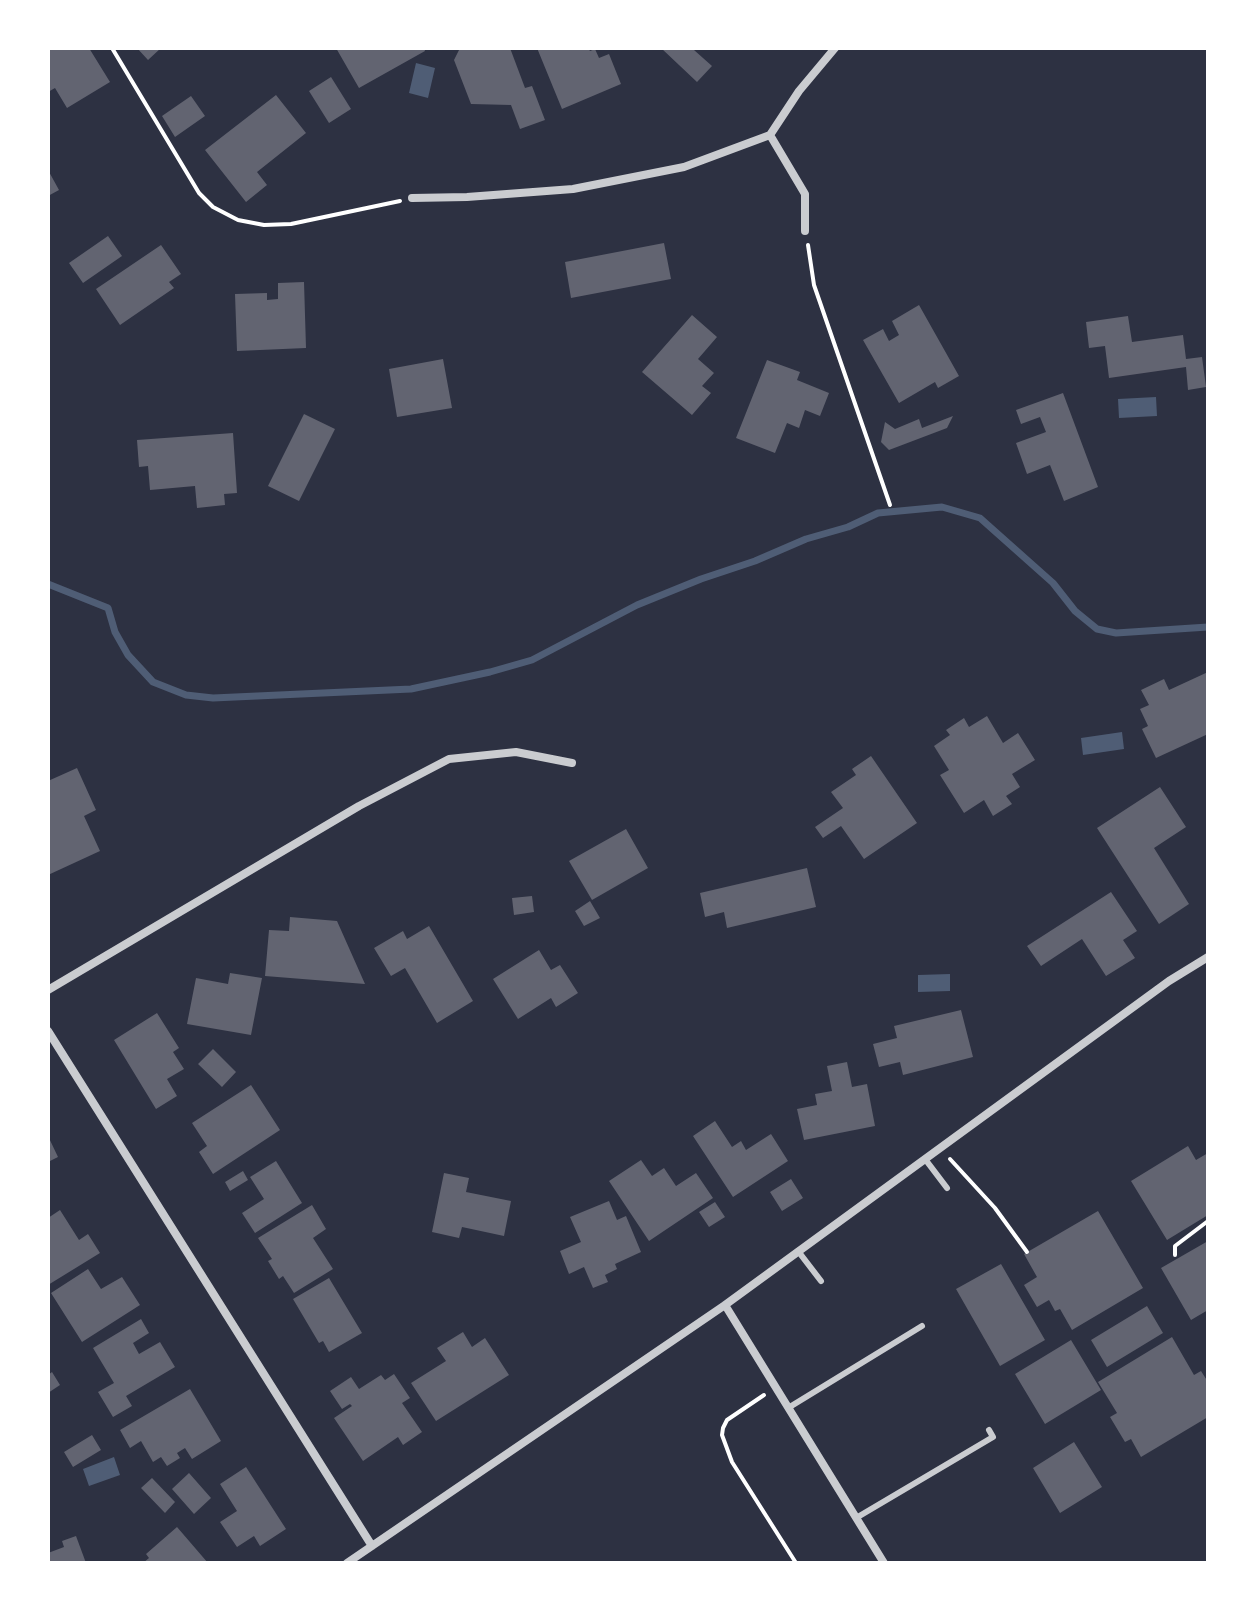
<!DOCTYPE html>
<style>
body{margin:0}
#map{position:relative;width:1256px;height:1611px;overflow:hidden;background:#2d3142;font-family:"Alegreya Sans",sans-serif}
canvas{display:block}
.frame{position:absolute;inset:0;border:50px solid #fff;pointer-events:none}
</style>
<div id="map">
<canvas width="1256" height="1611"></canvas>
<div class="frame"></div>
</div>
<script>
const ctx = document.querySelector('canvas').getContext('2d');
ctx.lineJoin = 'round';
function fillPath(path, color) { ctx.fillStyle = color; ctx.fill(path, 'evenodd'); }
const shape = rows => new Path2D(rows.map(r => 'M' + r).join(''));
function strokePath(path, color, width, dash) { ctx.strokeStyle = color; ctx.lineWidth = width; ctx.lineCap = dash ? 'butt' : 'round'; ctx.setLineDash(dash || []); ctx.stroke(path); }
fillPath(shape([
 [416,63,435,68,428,98,409,93],
 [1156,397,1157,416,1119,418,1118,399],
 [1122,732,1124,749,1083,755,1081,738],
 [950,974,950,991,918,992,918,975],
 [114,1457,120,1475,89,1486,83,1469]
]), '#4f5d75');
strokePath(shape([
 [48,584,108,608,115,632,128,655,153,682,186,695,213,698,411,689,490,672,532,660,637,605,701,579,755,561,806,539,848,527,878,513,942,507,980,518,1053,583,1075,611,1097,629,1116,633,1208,627]
]), '#4f5d75', 7);
fillPath(shape([
 [48,48,89,48,110,82,67,108,55,88,48,92],
 [137,48,161,48,148,60],
 [336,48,424,48,425,51,359,88],
 [460,48,510,48,525,88,532,86,545,120,520,129,511,105,471,104,454,60],
 [537,48,588,48,590,51,595,49,599,58,609,54,621,84,562,109],
 [661,48,697,48,694,50,712,66,697,82],
 [331,77,351,109,329,123,309,91],
 [276,95,306,133,257,172,267,185,246,202,205,150],
 [191,96,205,116,175,137,162,116],
 [48,170,59,190,48,196],
 [108,236,122,256,83,283,69,263],
 [664,243,671,279,571,298,565,262],
 [161,245,181,274,169,282,174,288,120,325,96,289],
 [304,282,306,348,237,351,235,294,267,293,267,300,278,299,278,283],
 [919,305,959,376,938,388,935,382,899,403,863,340,883,329,889,341,899,335,892,321],
 [692,315,717,337,698,359,714,373,702,386,711,393,692,415,642,372],
 [1128,316,1132,342,1183,335,1186,359,1202,357,1206,387,1188,390,1186,367,1109,378,1105,346,1089,348,1086,322],
 [443,359,452,408,397,417,389,369],
 [767,360,800,372,797,380,829,393,820,416,805,410,799,428,787,423,775,453,736,438],
 [1063,393,1098,487,1064,501,1050,465,1027,474,1016,443,1046,432,1040,417,1021,424,1016,410],
 [304,414,335,429,299,501,268,486],
 [953,416,947,428,889,450,881,442,885,422,895,429,919,419,922,428],
 [233,433,237,493,224,494,225,505,197,508,195,486,150,490,148,466,139,467,137,440],
 [1208,672,1208,734,1156,758,1142,729,1148,726,1140,709,1149,705,1141,690,1164,679,1169,690],
 [987,716,1003,743,1018,733,1035,760,1012,774,1020,787,1006,796,1012,804,993,816,984,800,964,813,940,775,949,770,934,746,950,735,946,730,964,718,969,727],
 [871,756,917,823,864,859,841,826,823,838,815,827,843,808,831,792,856,775,852,769],
 [77,768,96,810,84,816,100,851,48,875,48,781],
 [1160,787,1186,827,1154,848,1189,904,1159,924,1097,828],
 [626,829,648,868,592,900,569,861],
 [807,868,816,907,727,928,724,912,705,917,700,893],
 [1111,892,1137,931,1123,940,1135,958,1106,976,1082,939,1041,966,1027,946],
 [532,896,534,912,514,915,512,898],
 [590,901,600,918,584,926,575,911],
 [290,917,337,921,365,984,265,976,269,930,289,931],
 [429,926,473,1001,437,1023,405,968,391,976,374,948,403,931,407,939],
 [539,950,551,970,560,965,578,993,556,1007,551,998,518,1019,493,979],
 [230,973,262,978,251,1035,187,1024,196,978,228,984],
 [961,1010,973,1057,903,1075,900,1062,879,1067,873,1044,897,1038,894,1026],
 [157,1013,179,1048,173,1052,184,1069,167,1079,177,1096,156,1109,114,1040],
 [213,1049,236,1072,222,1087,198,1064],
 [847,1062,852,1087,867,1084,875,1126,804,1140,797,1109,817,1105,815,1094,832,1091,827,1066],
 [251,1085,280,1130,213,1174,199,1152,207,1146,192,1123],
 [715,1121,732,1147,741,1141,746,1150,771,1134,788,1161,733,1197,693,1136],
 [48,1136,58,1157,48,1162],
 [1188,1146,1196,1160,1208,1153,1208,1215,1167,1240,1131,1181],
 [641,1160,652,1176,664,1168,676,1186,696,1173,713,1198,649,1241,609,1181],
 [276,1161,302,1203,255,1233,242,1213,264,1199,250,1177],
 [243,1171,248,1180,230,1191,225,1182],
 [444,1173,469,1178,466,1192,511,1201,504,1236,462,1227,459,1238,432,1232],
 [791,1179,803,1198,782,1211,770,1192],
 [609,1201,617,1220,626,1216,641,1252,615,1264,617,1269,605,1275,608,1282,593,1288,584,1267,569,1274,560,1251,581,1242,570,1217],
 [715,1202,725,1217,709,1227,699,1212],
 [312,1205,326,1229,313,1238,333,1269,294,1293,283,1276,279,1279,268,1261,272,1259,258,1238],
 [60,1210,79,1240,88,1234,100,1253,48,1285,48,1218],
 [1098,1211,1143,1288,1072,1330,1060,1309,1055,1311,1049,1300,1037,1307,1024,1285,1037,1277,1024,1254],
 [1208,1241,1208,1310,1191,1320,1161,1268],
 [1001,1264,1045,1340,1000,1366,956,1289],
 [88,1269,101,1289,122,1277,140,1305,82,1342,51,1293],
 [329,1278,362,1333,329,1352,323,1341,319,1343,293,1299],
 [1147,1306,1163,1333,1107,1367,1091,1340],
 [141,1319,149,1333,133,1343,139,1354,160,1342,175,1367,126,1396,132,1406,113,1417,98,1392,114,1383,93,1348],
 [463,1332,472,1347,485,1338,509,1375,436,1421,411,1383,446,1361,437,1348],
 [1172,1337,1194,1375,1201,1371,1208,1382,1208,1390,1206,1391,1208,1393,1208,1417,1141,1457,1131,1439,1125,1442,1110,1417,1117,1413,1098,1382],
 [1071,1340,1101,1390,1045,1424,1015,1374],
 [52,1372,60,1385,48,1393,48,1375],
 [394,1374,410,1398,402,1403,422,1432,403,1445,398,1437,363,1461,334,1418,352,1406,350,1404,342,1409,330,1391,351,1377,359,1389,381,1375,385,1380],
 [190,1389,221,1441,192,1459,185,1448,177,1453,180,1458,167,1466,161,1457,153,1462,141,1441,130,1448,120,1430],
 [92,1435,101,1450,73,1467,64,1452],
 [1074,1442,1102,1487,1060,1513,1033,1468],
 [246,1467,286,1529,260,1546,254,1536,237,1547,220,1522,237,1511,220,1484],
 [189,1473,211,1498,194,1514,172,1489],
 [152,1478,175,1502,165,1513,141,1488],
 [177,1527,208,1563,143,1563,149,1558,146,1554],
 [76,1536,86,1563,48,1563,48,1553,64,1547,62,1541]
]), '#626471');
strokePath(shape([
 [112,48,199,193,213,207,238,220,264,225,291,224,400,201],
 [808,245,814,285,890,505],
 [950,1159,995,1208,1027,1252],
 [1175,1255,1175,1246,1208,1221],
 [764,1395,727,1420,723,1428,722,1435,732,1462,796,1563]
]), '#fff', 4);
strokePath(shape([
 [925,1159,947,1188],
 [798,1251,821,1281],
 [788,1408,922,1326],
 [856,1518,993,1437,989,1430]
]), '#caccd0', 6);
strokePath(shape([
 [770,135,805,194,805,231],
 [412,198,467,197,573,189,684,167,770,135,799,91,835,48],
 [48,990,359,806,449,759,516,752,572,763],
 [48,1031,372,1546],
 [725,1305,884,1563],
 [347,1563,725,1305,1169,981,1208,957]
]), '#caccd0', 8);
</script>
